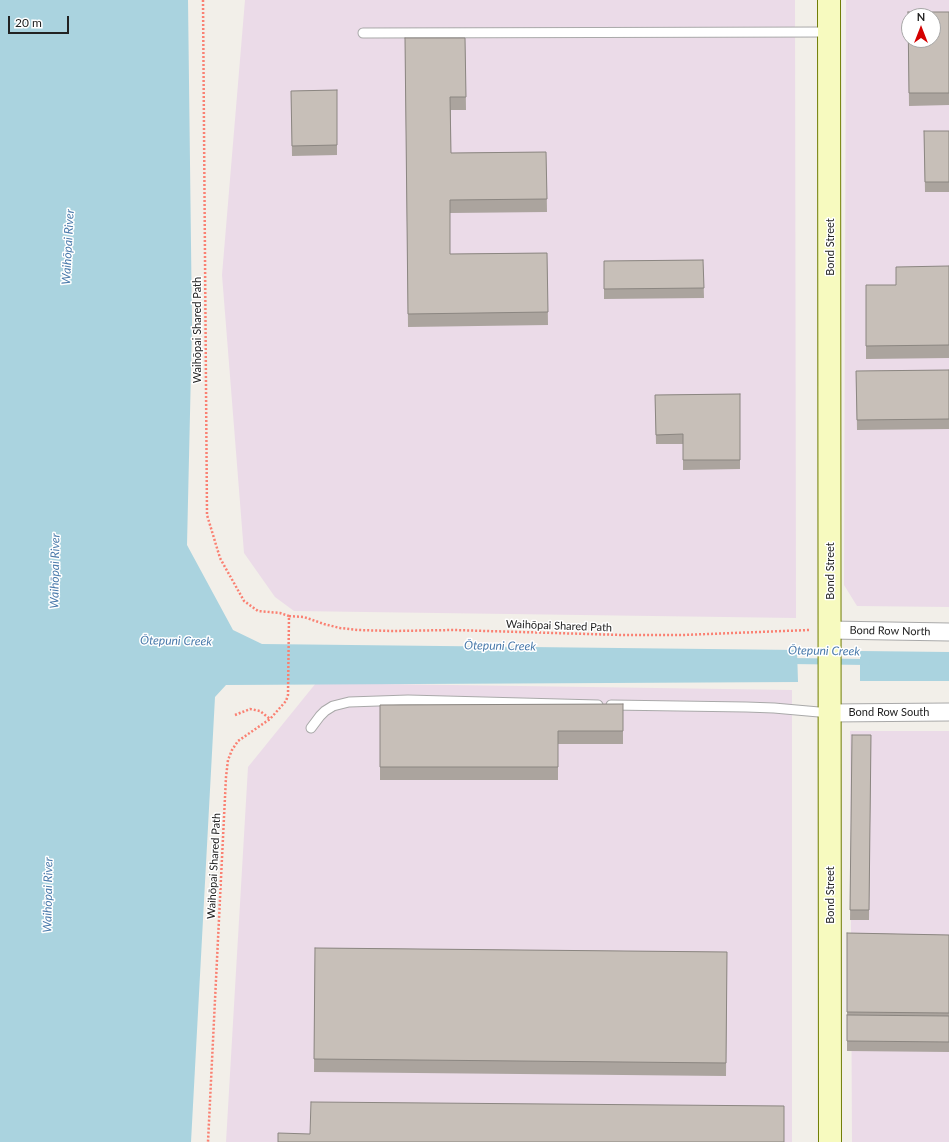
<!DOCTYPE html>
<meta charset="utf-8">
<style>
body{margin:0}
#map{position:relative;width:949px;height:1142px;overflow:hidden;background:#f2efe9;font-family:Lato,sans-serif}
canvas{display:block}
.north{position:absolute;left:901px;top:8px;width:40px;height:40px;box-sizing:border-box;background:#fff;border:1px solid #a7a7a7;border-radius:50%;rotate:0deg;font-size:11px;font-weight:700;line-height:16px;text-align:center;color:#222}
.north::after{content:'';display:block;margin:auto;width:14px;height:18px;background:#d40000;clip-path:polygon(50% 0,100% 100%,50% 72%,0 100%)}
.scale{position:absolute;left:8px;top:16px;width:61px;height:18px;box-sizing:border-box;border:2px solid #222;border-top:0;padding-left:5px;font-size:12px;line-height:14px;white-space:nowrap;color:#222;-webkit-text-stroke:3px #fff;paint-order:stroke}
</style>
<div id="map">
<canvas width="949" height="1142"></canvas>
<div class="north">N</div>
<div class="scale">20 m</div>
</div>
<script>
const ctx = document.querySelector('canvas').getContext('2d');
ctx.lineJoin = 'round';
function fillPath(path, color) { ctx.fillStyle = color; ctx.fill(path, 'evenodd'); }
const shape = rows => new Path2D(rows.map(r => 'M' + r).join(''));
function strokePath(path, color, width, dash) { ctx.strokeStyle = color; ctx.lineWidth = width; ctx.lineCap = dash ? 'butt' : 'round'; ctx.setLineDash(dash || []); ctx.stroke(path); }
function write(font, color, halo, rows, align = 'center') {
  ctx.font = font + ' Lato,sans-serif'; ctx.lineWidth = 3; ctx.setLineDash([]); ctx.textBaseline = 'middle'; ctx.strokeStyle = halo; ctx.fillStyle = color; for (const [text, x, y, turn = 0] of rows) {
    ctx.save(); ctx.translate(x, y); ctx.rotate((+turn || 0) * Math.PI / 180); ctx.textAlign = isNaN(turn) ? turn : align; if (halo) ctx.strokeText(text, 0, 0); ctx.fillText(text, 0, 0); ctx.restore();
  }
}
fillPath(shape([
 [245,0,795,0,796,618,294,611,275,597,244,553,222,275],
 [846,0,949,0,949,607,857,606,844,585],
 [909,16,933,16,933,40,909,40],
 [316,683,792,690,792,1142,226,1142,248,767],
 [850,731,949,731,949,1142,852,1142]
]), '#ebdbe8');
fillPath(shape([
 [0,0,188,0,192,326,187,545,233,630,262,644,797,650,798,682,226,685,215,697,191,1142,0,1142],
 [860,651,949,652,949,681,860,681]
]), '#aad3df');
strokePath(shape([
 [791,661,867,662]
]), '#aad3df', 6);
const lane = shape([
 [363,33,829,32],
 [611,705,746,707,774,708,830,713],
 [311,728,320,716,325,711,333,706,349,702,408,700,598,705]
]);
const street = shape([
 [830,630,949,632],
 [830,713,949,712]
]);
const secondary = shape([
 [829,0,830,1142]
]);
strokePath(lane, '#a9a9a9', 11);
strokePath(street, '#a9a9a9', 19);
strokePath(secondary, '#707d05', 24);
strokePath(shape([
 [203,0,207,515,220,558,244,601,258,611,280,613,289,616,288,695,286,701,270,719,238,741,232,750,228,760,226,777,208,1142],
 [289,616,304,617,324,624,340,628,358,630,393,631,453,630,622,635,683,635,809,630],
 [235,715,250,709,260,711,270,719]
]), '#fa8072', 2.5, [2, 2]);
strokePath(lane, '#fff', 9);
strokePath(street, '#fff', 17);
strokePath(secondary, '#f7fabf', 22);
fillPath(shape([
 [908,12,949,12,949,105,909,106],
 [405,38,465,38,466,110,451,110,451,153,546,152,547,212,450,213,450,254,547,253,548,325,408,327],
 [337,90,337,155,292,156,291,91],
 [924,131,949,131,949,192,925,192],
 [703,260,704,298,604,299,604,261],
 [949,266,949,358,866,359,866,285,896,285],
 [949,370,949,429,857,430,856,371],
 [740,394,740,469,683,470,683,444,656,444,655,395],
 [623,704,623,744,558,744,558,780,380,780,380,705],
 [852,735,871,735,869,920,850,920],
 [847,933,949,935,949,1052,847,1051],
 [315,948,727,952,726,1076,314,1072]
]), '#aba49e');
const building = shape([
 [908,12,949,12,949,93,909,93,908,12],
 [909,16,933,16,933,40,909,40,909,16],
 [405,38,465,38,466,97,450,97,451,153,546,152,547,199,450,200,450,254,547,253,548,312,408,314,405,38],
 [337,90,337,145,292,146,291,91,337,90],
 [924,131,949,131,949,182,925,182,924,131],
 [703,260,704,288,604,289,604,261,703,260],
 [949,266,949,345,866,346,866,285,896,285,896,267,949,266],
 [949,370,949,419,857,420,856,371,949,370],
 [740,394,740,460,683,460,683,434,656,435,655,395,740,394],
 [623,704,623,731,558,731,558,767,380,767,380,705,623,704],
 [852,735,871,735,869,910,850,910,852,735],
 [847,933,949,935,949,1013,847,1012,847,933],
 [315,948,727,952,726,1063,314,1059,315,948],
 [847,1015,949,1016,949,1042,847,1041,847,1015],
 [311,1102,784,1106,784,1142,278,1142,278,1133,310,1134,311,1102]
]);
fillPath(building, '#c7bfb8');
strokePath(building, '#8b8681', 1);
write('11px', '#222', '#fff', [
 ["Bond Street",830,247,-90],
 ["Waihōpai Shared Path",197,330,-90],
 ["Bond Street",830,571,-90],
 ["Waihōpai Shared Path",559,626,2],
 ["Bond Row North",890,631,1],
 ["Bond Row South",889,712],
 ["Waihōpai Shared Path",214,866,-87],
 ["Bond Street",830,895,-90]
]);
write('italic 12px', '#4a7aab', '#fff', [
 ["Waihōpai River",68,247,-87],
 ["Waihōpai River",55,571,-89],
 ["Ōtepuni Creek",176,641,1],
 ["Ōtepuni Creek",500,646,1],
 ["Ōtepuni Creek",824,651,1],
 ["Waihōpai River",48,895,-89]
]);
</script>
